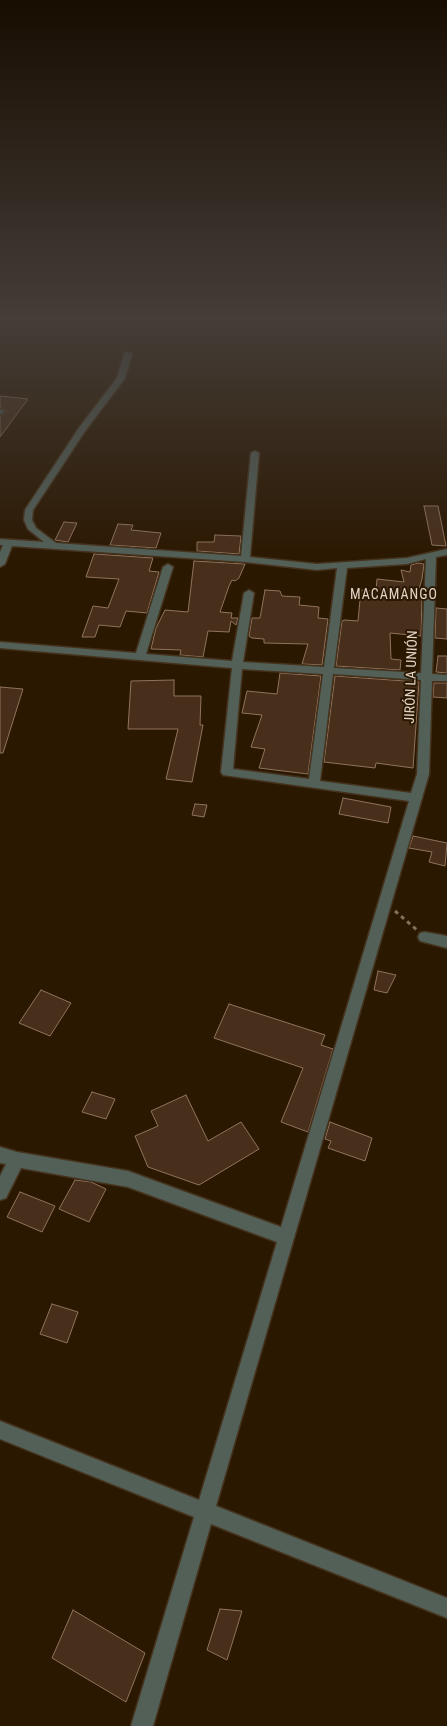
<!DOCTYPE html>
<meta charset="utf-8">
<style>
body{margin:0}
canvas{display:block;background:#2b1801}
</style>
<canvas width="447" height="1726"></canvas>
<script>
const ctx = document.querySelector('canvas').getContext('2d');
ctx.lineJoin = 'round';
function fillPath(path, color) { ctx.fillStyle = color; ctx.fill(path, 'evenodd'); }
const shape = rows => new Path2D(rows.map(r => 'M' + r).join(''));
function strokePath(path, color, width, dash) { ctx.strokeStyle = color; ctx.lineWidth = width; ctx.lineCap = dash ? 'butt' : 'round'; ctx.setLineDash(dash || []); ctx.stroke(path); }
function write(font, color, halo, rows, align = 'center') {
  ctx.font = font + ' "Roboto Condensed",sans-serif'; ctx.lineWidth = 4; ctx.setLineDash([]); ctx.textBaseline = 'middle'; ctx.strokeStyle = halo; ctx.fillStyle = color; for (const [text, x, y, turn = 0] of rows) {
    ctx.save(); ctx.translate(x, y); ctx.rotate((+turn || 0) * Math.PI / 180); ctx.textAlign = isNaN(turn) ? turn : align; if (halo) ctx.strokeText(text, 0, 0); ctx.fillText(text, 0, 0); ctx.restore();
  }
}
const building = shape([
 [0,396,28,399,0,437,0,417,7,411,0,407,0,396],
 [424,506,438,506,446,546,432,545,424,506],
 [64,522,77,523,68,542,55,540,64,522],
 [118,524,133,525,131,530,161,533,156,548,110,545,118,524],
 [215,535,241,536,239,554,197,551,197,542,214,542,215,535],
 [94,554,153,558,149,571,159,572,147,613,126,611,120,627,99,625,95,637,82,637,93,606,108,608,119,579,86,577,94,554],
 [194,561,245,564,239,578,235,581,232,580,229,586,220,612,232,613,231,618,238,618,236,625,231,621,229,632,208,631,203,657,180,655,181,650,151,649,156,628,165,610,188,612,194,561],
 [418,563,424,564,422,579,417,596,422,596,421,636,390,633,391,659,401,660,400,670,336,666,342,621,344,620,358,621,361,590,376,591,377,579,404,582,401,570,410,572,411,565,418,563],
 [265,590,280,591,282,596,300,597,299,605,319,607,318,618,328,619,322,665,302,664,308,644,264,643,264,639,252,638,249,636,252,618,260,618,265,590],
 [436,608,447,609,447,639,435,638,436,608],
 [438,656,447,656,447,673,436,672,438,656],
 [280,673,321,676,308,774,259,768,265,749,251,747,262,715,242,713,247,691,277,694,280,673],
 [335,676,419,682,413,768,376,763,375,768,324,762,335,676],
 [174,680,174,696,201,696,200,725,203,725,192,782,166,779,178,729,128,729,131,681,174,680],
 [434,683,447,683,447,698,433,697,434,683],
 [0,687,23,689,3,753,0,753,0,687],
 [343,798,391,807,388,823,339,814,343,798],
 [195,804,207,805,204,817,192,815,195,804],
 [413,836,447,843,445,866,429,862,432,852,409,848,413,836],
 [378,971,396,975,387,993,374,990,378,971],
 [41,990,71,1003,50,1036,19,1023,41,990],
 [229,1004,325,1035,321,1045,333,1049,308,1132,281,1122,303,1068,214,1038,229,1004],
 [92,1092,115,1099,106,1119,82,1112,92,1092],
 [186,1095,208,1141,241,1122,259,1149,199,1185,148,1167,135,1136,158,1126,151,1111,186,1095],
 [330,1122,372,1138,365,1161,328,1148,331,1141,325,1139,330,1122],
 [75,1180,91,1182,106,1189,89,1222,59,1209,75,1180],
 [20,1192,55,1206,42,1232,7,1217,20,1192],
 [52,1304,78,1312,67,1343,40,1334,52,1304],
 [220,1609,242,1611,227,1660,207,1650,220,1609],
 [73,1610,145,1653,126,1702,52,1658,73,1610]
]);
fillPath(building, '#482f1b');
strokePath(building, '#8f735d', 1);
const minor = shape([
 [125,352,132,354,125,378,85,431,33,510,32,520,36,528,56,543,241,556,251,453,255,451,259,453,250,557,317,564,407,558,447,549,447,555,436,557,432,674,447,675,447,681,432,681,429,774,216,1506,447,1598,447,1618,211,1524,153,1726,131,1726,194,1517,0,1439,0,1421,199,1500,277,1242,128,1187,21,1168,6,1198,0,1200,0,1176,6,1164,0,1163,0,1147,17,1152,128,1171,281,1227,409,801,223,775,221,772,232,668,0,648,0,642,136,653,163,567,168,564,173,567,146,654,232,661,244,593,249,590,254,593,243,662,324,667,337,568,317,570,245,562,12,546,5,564,0,567,0,552,3,545,0,545,0,539,44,542,28,529,24,520,25,510,79,428,117,378,125,352],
 [426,559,421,673,334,668,347,568,407,564,426,559],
 [242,669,323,674,309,779,233,769,242,669],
 [333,674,421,680,417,774,411,793,320,781,333,674],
 [0,409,5,411,0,415,0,409],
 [425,932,447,936,447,948,420,941,418,937,420,933,425,932]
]);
strokePath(minor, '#45321d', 3);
strokePath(shape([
 [395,911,417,930]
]), '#81705e', 3, [4, 4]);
fillPath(minor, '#526058');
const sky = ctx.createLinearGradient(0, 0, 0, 559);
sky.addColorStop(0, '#180d01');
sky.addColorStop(0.57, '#443d38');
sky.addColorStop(1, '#443d3800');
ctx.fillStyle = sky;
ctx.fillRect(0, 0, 447, 559);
ctx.letterSpacing = '1px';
write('14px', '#e2d4c6', '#2b1801', [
 ["MACAMANGO",394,595]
]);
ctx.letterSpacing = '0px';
write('14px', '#e2d4c6', '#2b1801', [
 ["JIRÓN LA UNIÓN",412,677,-88]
]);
</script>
